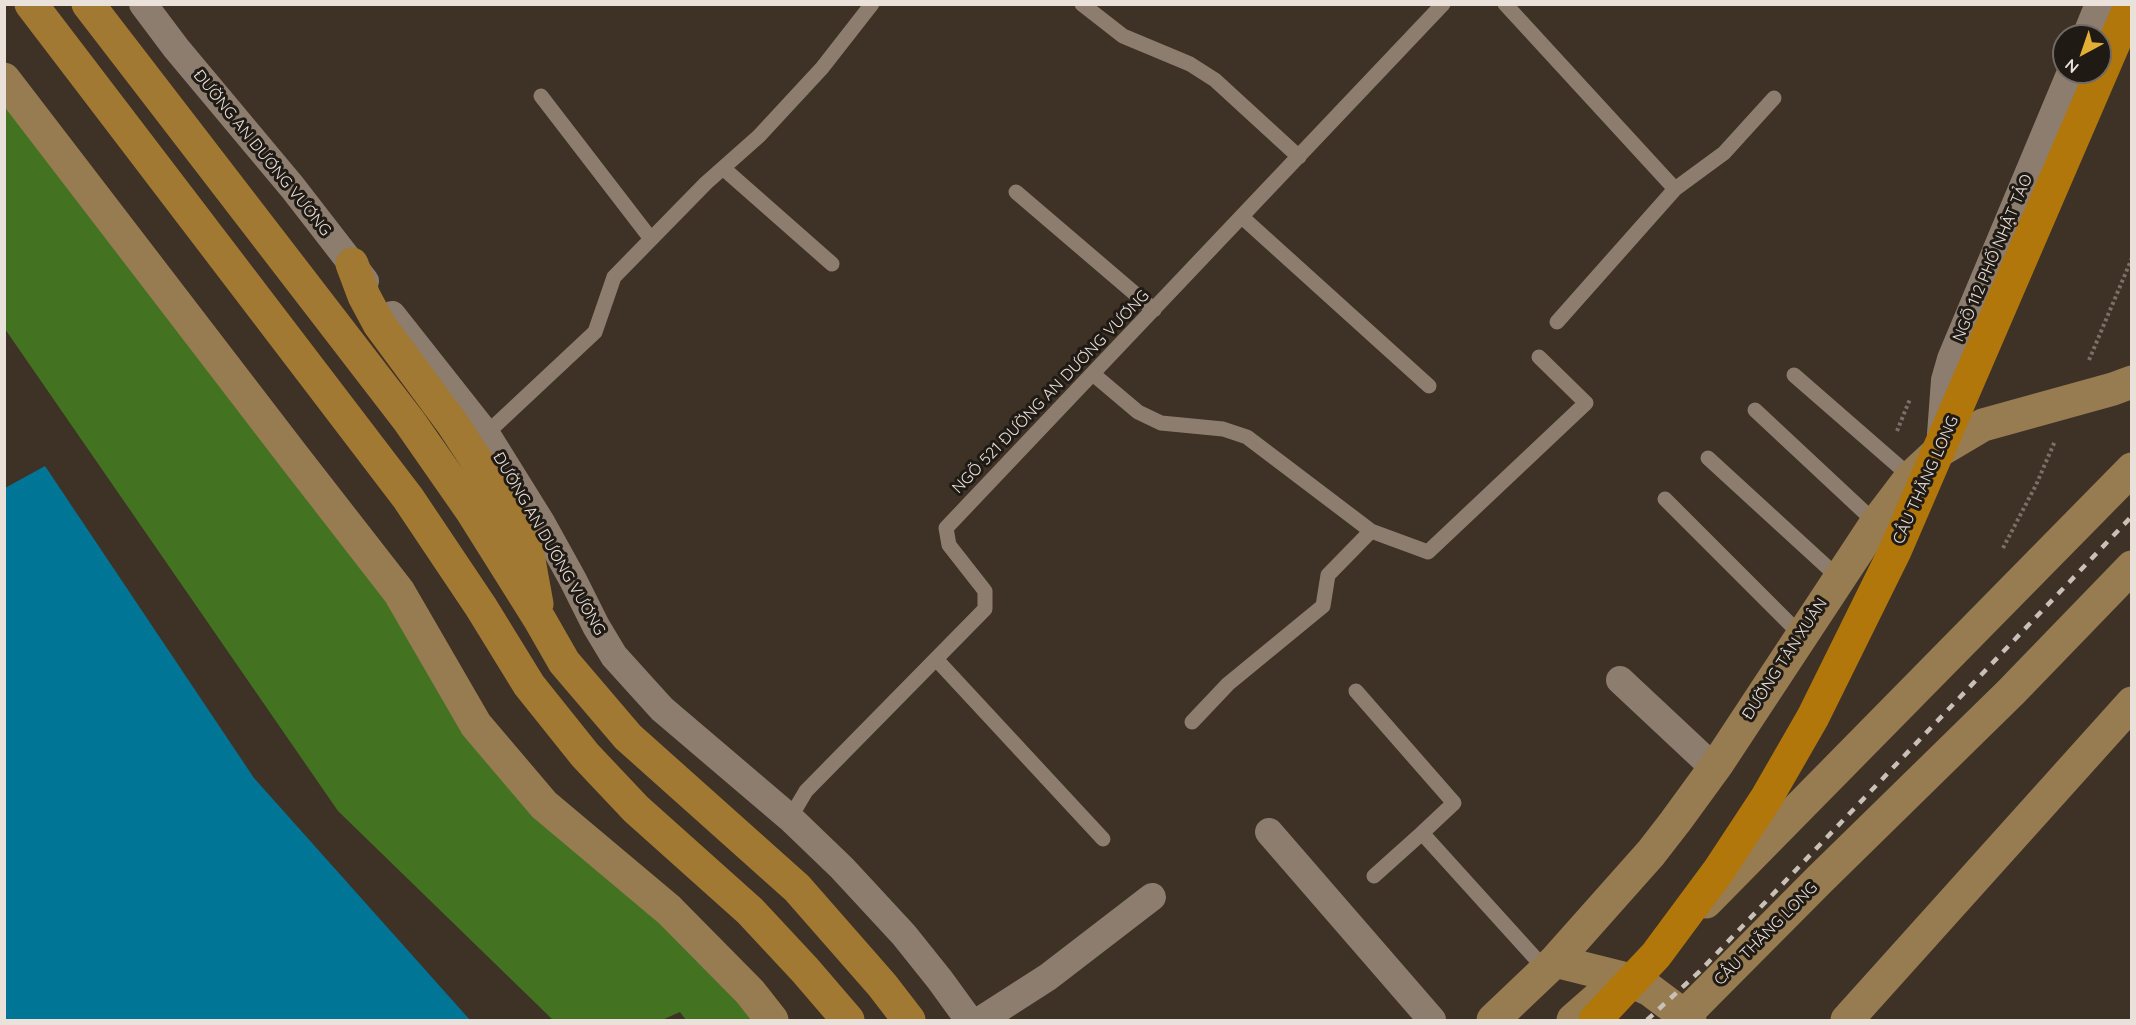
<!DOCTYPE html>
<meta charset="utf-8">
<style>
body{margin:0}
#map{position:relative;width:2136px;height:1025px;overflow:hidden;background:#3e3125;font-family:Quicksand,sans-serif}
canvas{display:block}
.frame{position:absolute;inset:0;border:6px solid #eae2da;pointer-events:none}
.north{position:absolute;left:2052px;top:24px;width:60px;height:60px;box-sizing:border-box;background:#201a15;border:2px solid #716a64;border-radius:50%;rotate:220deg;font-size:16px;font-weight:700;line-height:24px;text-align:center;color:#eae2da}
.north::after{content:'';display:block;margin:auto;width:21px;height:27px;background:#e2af34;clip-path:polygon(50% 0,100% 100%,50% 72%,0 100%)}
</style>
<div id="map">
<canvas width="2136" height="1025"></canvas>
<div class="frame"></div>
<div class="north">N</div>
</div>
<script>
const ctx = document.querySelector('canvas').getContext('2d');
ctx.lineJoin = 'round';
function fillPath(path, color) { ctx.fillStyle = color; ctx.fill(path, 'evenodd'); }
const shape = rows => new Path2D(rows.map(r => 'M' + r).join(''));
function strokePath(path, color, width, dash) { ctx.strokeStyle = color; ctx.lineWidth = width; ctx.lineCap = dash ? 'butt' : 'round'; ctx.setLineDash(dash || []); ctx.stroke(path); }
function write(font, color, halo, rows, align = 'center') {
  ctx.font = font + ' Quicksand,sans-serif'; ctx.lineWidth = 6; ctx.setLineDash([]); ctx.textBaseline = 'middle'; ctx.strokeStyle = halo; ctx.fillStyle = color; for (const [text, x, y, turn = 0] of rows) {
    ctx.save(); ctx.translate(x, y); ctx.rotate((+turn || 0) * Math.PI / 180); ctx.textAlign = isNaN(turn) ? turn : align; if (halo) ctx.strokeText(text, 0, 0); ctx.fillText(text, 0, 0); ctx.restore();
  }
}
fillPath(shape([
 [4,79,482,731,772,1020,686,1020,680,1012,662,1020,553,1020,338,811,5,329]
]), '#437321');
fillPath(shape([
 [45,466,254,778,470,1020,5,1020,5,488]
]), '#007595');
strokePath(shape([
 [2089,360,2132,258],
 [1897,431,1910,399],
 [2003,548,2036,485,2055,441]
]), '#7b7066', 4, [3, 3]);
strokePath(shape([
 [1082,4,1123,36,1190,64,1215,80,1299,157],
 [1505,4,1675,189],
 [541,96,651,239],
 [723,168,832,264],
 [1016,192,1154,310],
 [1242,217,1429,386],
 [1557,322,1675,189,1724,153,1774,98],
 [1093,374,1138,412,1161,423,1223,429,1247,437,1371,531,1428,552,1586,403,1539,357],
 [1794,375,1911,477],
 [1755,410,1876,523],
 [486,434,595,332,614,277,706,183,759,136,822,68,872,4],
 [1708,458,1839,578],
 [1665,499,1801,635],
 [936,659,1103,839],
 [1356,691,1454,803,1422,833,1546,970],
 [1192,722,1228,684,1323,606,1328,575,1371,531],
 [790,818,806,791,985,609,985,591,949,545,946,528,1443,4],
 [1374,876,1422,833]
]), '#8c7d6f', 15);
strokePath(shape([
 [143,4,176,48,293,188,365,281],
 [2086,36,2099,4],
 [392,315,486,434,542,524,573,580,596,626,614,656,662,709,790,818,842,868,904,935,940,980,969,1020],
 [1941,434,1945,380,1951,359,2071,72],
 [1620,680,1714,768],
 [1269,832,1432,1020],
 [981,1020,1048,977,1152,897]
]), '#8c7d6f', 28);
strokePath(shape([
 [4,79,294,457,399,592,476,725,544,805,669,910,750,992,772,1020],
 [1706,902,2132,469],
 [1555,961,1623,978,1650,990,1690,1020],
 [1493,1020,1555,961,1651,853,1675,822,1718,763,1876,523,1911,477,1939,451,1983,425,2113,389,2132,382],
 [1573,1020,1614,984],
 [1680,1020,1819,880,2011,692,2132,567],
 [1847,1020,2132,703]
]), '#977b51', 33);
strokePath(shape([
 [31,4,408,498,481,607,529,685,585,755,636,809,750,911,805,970,848,1020],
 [88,4,409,421,471,510,540,620,564,662,628,737,797,888,882,985,909,1020],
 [352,264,364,296,379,324,452,423,510,511,527,549,537,604]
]), '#a27933', 33);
strokePath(shape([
 [1595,1020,1656,955,1719,870,1767,797,1813,717,1895,551,2131,4]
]), '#b1770b', 33);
strokePath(shape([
 [1647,1020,1700,971,2132,516]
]), '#c9c0b7', 4.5, [8, 8]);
write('16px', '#eae2da', '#201a15', [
 ["ĐƯỜNG AN DƯƠNG VƯƠNG",262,153,51],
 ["NGÕ 112 PHỐ NHẬT TẢO",1993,258,-67],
 ["NGÕ 521 ĐƯỜNG AN DƯƠNG VƯƠNG",1051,392,-46],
 ["CẦU THĂNG LONG",1926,480,-66],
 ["ĐƯỜNG AN DƯƠNG VƯƠNG",549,544,60],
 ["ĐƯỜNG TÂN XUÂN",1785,659,-57],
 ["CẦU THĂNG LONG",1766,934,-45]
]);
</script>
